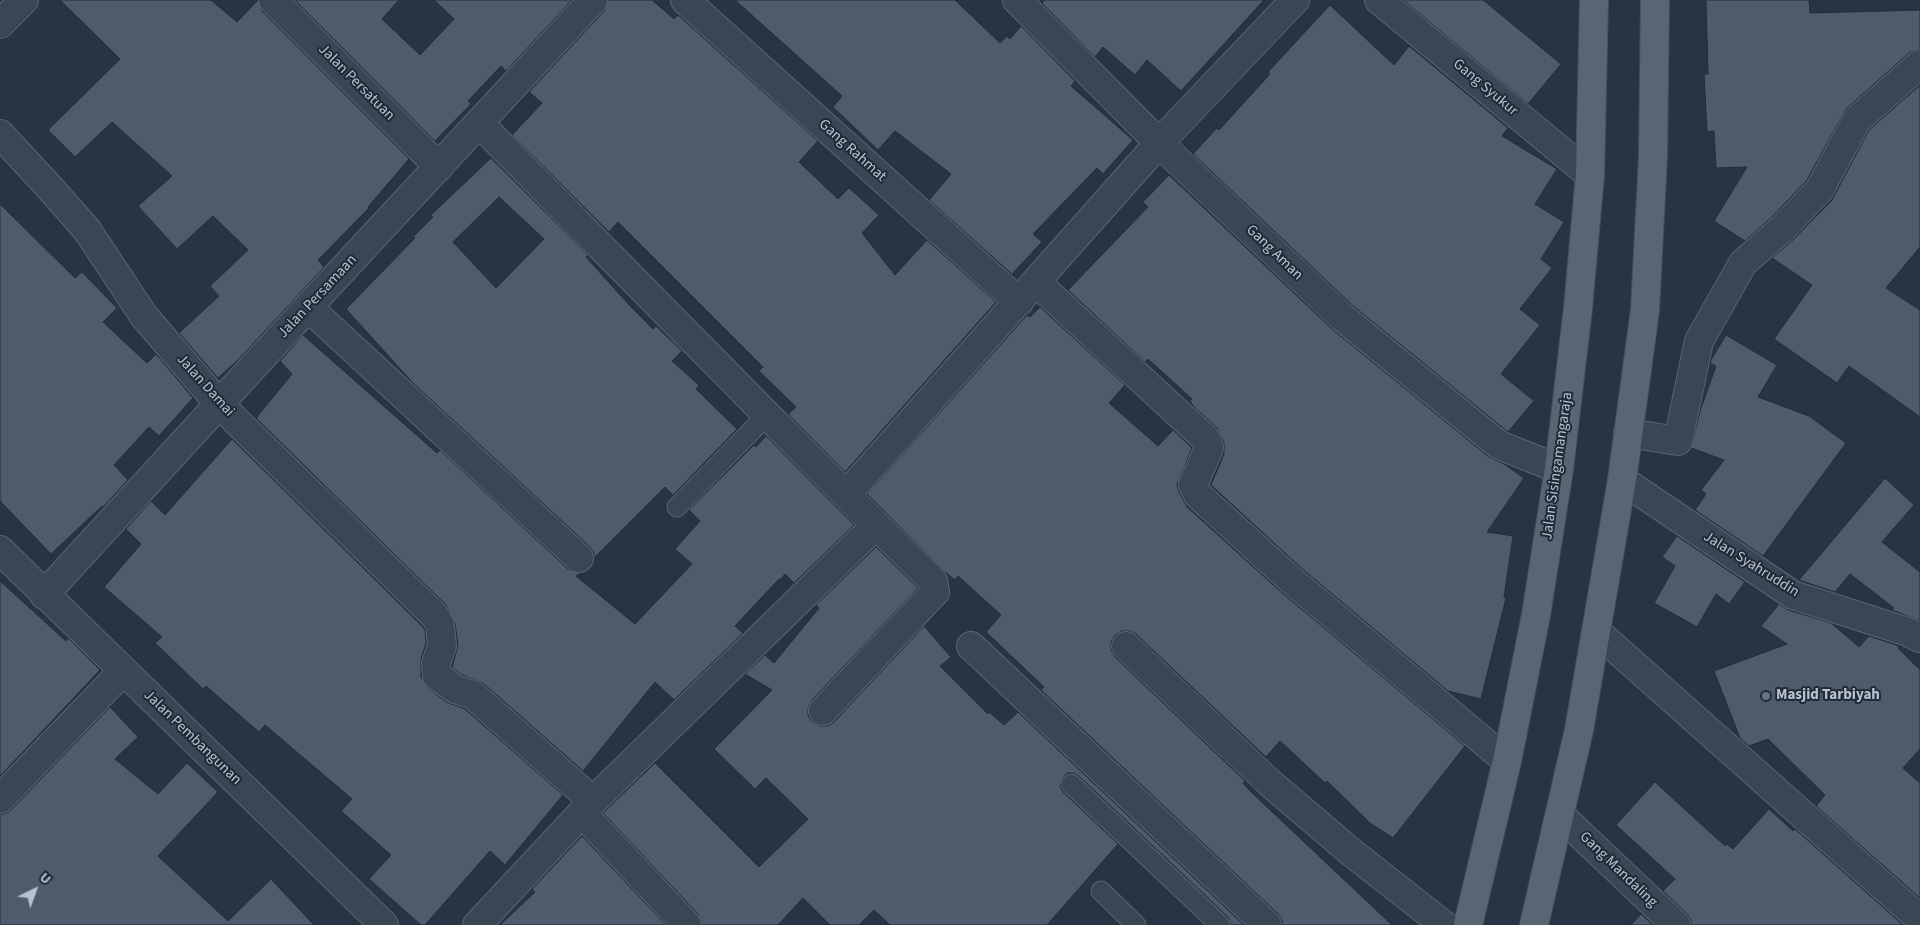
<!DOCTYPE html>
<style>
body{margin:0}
#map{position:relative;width:1920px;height:925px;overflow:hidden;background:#273444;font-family:"Source Sans 3",sans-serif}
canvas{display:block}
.north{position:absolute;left:10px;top:865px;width:50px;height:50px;-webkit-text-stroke:4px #202b39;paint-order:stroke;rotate:42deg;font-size:14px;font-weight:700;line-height:20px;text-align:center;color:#b9c1cd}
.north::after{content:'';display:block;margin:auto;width:18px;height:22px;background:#b9c1cd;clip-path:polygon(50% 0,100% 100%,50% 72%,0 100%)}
</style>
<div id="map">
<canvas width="1920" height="925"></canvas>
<div class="north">U</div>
</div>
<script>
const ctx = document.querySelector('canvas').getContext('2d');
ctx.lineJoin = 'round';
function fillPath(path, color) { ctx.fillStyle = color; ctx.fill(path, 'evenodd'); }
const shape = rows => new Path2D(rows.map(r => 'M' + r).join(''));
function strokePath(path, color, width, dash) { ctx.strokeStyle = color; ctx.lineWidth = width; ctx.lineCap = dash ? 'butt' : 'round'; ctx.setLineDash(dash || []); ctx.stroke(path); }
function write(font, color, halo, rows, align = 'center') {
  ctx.font = font + ' "Source Sans 3",sans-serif'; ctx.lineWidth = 4; ctx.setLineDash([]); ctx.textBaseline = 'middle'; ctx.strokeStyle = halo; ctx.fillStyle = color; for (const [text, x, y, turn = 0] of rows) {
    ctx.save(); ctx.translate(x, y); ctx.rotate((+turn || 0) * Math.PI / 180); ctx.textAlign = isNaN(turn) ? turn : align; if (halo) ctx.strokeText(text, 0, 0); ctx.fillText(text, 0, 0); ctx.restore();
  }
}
const building = shape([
 [60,0,211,0,237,22,258,0,262,11,409,159,368,207,369,208,318,260,324,267,240,358,218,378,179,333,219,296,210,286,248,250,213,216,177,249,138,206,172,176,112,122,75,157,48,130,120,59,60,0],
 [295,0,399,0,382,19,420,55,454,19,434,0,572,0,506,71,501,66,468,101,471,104,435,141,295,0],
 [608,0,652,0,674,19,678,15,818,141,799,162,838,199,849,188,879,215,862,233,895,275,927,240,996,302,845,472,788,414,796,407,759,371,763,367,618,222,609,232,512,135,542,103,529,92,604,11,608,0],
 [735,0,955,0,1000,43,1007,36,1010,39,1021,26,1075,81,1071,86,1133,140,1103,174,1097,168,1033,234,1042,242,1013,273,1014,276,929,200,951,174,895,131,878,150,833,107,842,96,735,0],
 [1044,0,1264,0,1181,91,1147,60,1135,75,1103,47,1095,57,1042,3,1044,0],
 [1403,0,1483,0,1561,64,1528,104,1403,0],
 [1706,0,1809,0,1810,13,1920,10,1920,49,1910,52,1846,109,1807,180,1772,217,1745,241,1714,221,1747,167,1716,168,1714,131,1707,132,1704,74,1708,74,1706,0],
 [1330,5,1394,65,1409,46,1508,128,1502,136,1557,169,1535,204,1564,222,1541,259,1552,268,1520,309,1540,325,1501,374,1534,401,1508,432,1352,305,1193,154,1217,128,1219,130,1270,74,1268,72,1330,5],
 [1920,85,1920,247,1886,288,1920,310,1920,417,1849,366,1837,383,1774,339,1812,285,1772,258,1794,239,1832,200,1869,130,1920,85],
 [491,158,588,255,586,257,631,307,653,329,656,326,682,351,672,361,699,385,696,389,737,429,673,495,665,487,594,558,594,553,590,547,413,383,346,309,415,238,413,237,433,217,431,215,491,158],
 [499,197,544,239,496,288,453,242,499,197],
 [1169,175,1332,329,1489,457,1504,464,1524,478,1487,532,1513,536,1504,597,1506,598,1481,699,1448,691,1300,567,1211,485,1224,454,1224,443,1217,428,1194,407,1190,401,1192,399,1148,359,1145,362,1068,290,1148,207,1143,202,1169,175],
 [0,204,75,278,82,272,117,308,103,322,147,363,156,354,193,398,159,436,149,427,114,465,128,480,103,507,102,506,51,554,0,501,0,204],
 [1040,307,1125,385,1109,403,1158,446,1173,430,1192,448,1177,485,1179,492,1187,507,1280,591,1465,746,1393,838,1370,823,1327,781,1325,783,1280,741,1266,757,1136,634,1130,631,1122,631,1115,635,1111,642,1111,650,1115,657,1245,781,1243,783,1248,789,1392,925,1282,925,1282,920,1278,914,1041,690,1044,687,986,632,1001,615,958,576,955,580,945,572,867,494,1027,315,1030,317,1040,307],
 [303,335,437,453,440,450,568,569,580,573,576,576,635,624,692,564,675,549,700,521,689,510,754,445,756,447,766,436,854,525,794,583,785,574,780,580,779,579,735,626,743,633,674,700,655,682,583,771,483,683,462,675,452,668,458,645,455,623,446,605,256,418,292,374,280,361,303,335],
 [1726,335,1777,365,1758,397,1809,416,1846,443,1763,556,1695,510,1706,494,1701,490,1724,460,1691,448,1701,408,1716,366,1710,363,1711,360,1726,335],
 [232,439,422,626,425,630,426,644,421,658,421,677,428,688,446,702,465,709,563,795,505,865,490,851,425,925,421,925,369,879,391,855,341,811,352,799,265,725,259,732,206,686,203,689,155,643,162,637,104,587,141,544,126,529,151,501,165,515,232,439],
 [1885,478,1914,505,1882,542,1920,572,1920,621,1892,610,1894,608,1850,574,1835,592,1799,580,1885,478],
 [1677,536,1745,582,1729,604,1716,594,1697,627,1654,603,1675,566,1662,557,1677,536],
 [876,547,918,588,812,700,808,708,808,716,812,722,820,726,828,726,834,722,924,626,951,657,940,666,988,714,989,712,1004,725,1018,712,1244,925,1231,925,1228,917,1079,776,1073,773,1067,773,1063,777,1060,787,1063,792,1118,844,1047,925,890,925,874,910,859,925,830,925,803,898,778,925,702,925,698,914,603,813,655,763,759,867,808,819,766,778,755,789,714,749,772,690,745,674,765,655,774,663,819,608,816,605,876,547],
 [0,581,66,641,68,638,100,670,0,776,0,581],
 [1779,604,1788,610,1831,623,1859,647,1869,636,1899,646,1898,648,1920,670,1920,749,1903,768,1920,783,1920,898,1816,806,1825,795,1768,739,1749,746,1740,738,1714,671,1787,644,1761,626,1779,604],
 [110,707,138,737,115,759,158,794,187,763,218,792,158,856,228,921,271,879,314,925,0,925,0,814,5,814,11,810,110,707],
 [1655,782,1725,846,1727,844,1733,849,1769,809,1793,831,1795,829,1903,925,1691,925,1691,920,1687,914,1663,891,1675,879,1616,825,1655,782],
 [582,836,666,925,500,925,535,892,532,889,582,836],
 [1641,914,1653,925,1631,925,1641,914]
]);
fillPath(building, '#4e5b6d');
strokePath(building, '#222d3b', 1);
const service = shape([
 [677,507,767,415],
 [1071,784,1220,925],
 [1101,891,1136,925]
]);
const minor = shape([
 [273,0,439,167],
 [685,0,1019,302],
 [1017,0,1159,143,1342,317,1499,445,1559,469],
 [1379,0,1590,175],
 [0,24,24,0],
 [479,123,846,495],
 [0,134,51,189,87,230,144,316,220,405,435,616,440,625,442,646,436,663,437,676,455,689,473,695,593,801],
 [1036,282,1206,439,1209,448,1193,485,1198,495,1290,579,1507,761],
 [308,307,579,558],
 [1628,433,1678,441,1699,341,1743,263,1783,228,1820,189,1857,120,1920,64],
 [1622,480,1793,595,1908,632,1920,638],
 [0,550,384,925],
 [44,595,308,307,593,0],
 [1596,631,1920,919],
 [971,646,1267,925],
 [1126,646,1270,783,1351,852,1444,925],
 [823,711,935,592,933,581,876,525],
 [0,799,123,671],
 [582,813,687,925],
 [1560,815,1676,925],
 [477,925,593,801,876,525,846,495,1159,143,1295,0]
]);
const primary = shape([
 [1468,925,1507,761,1536,615,1559,469,1578,308,1590,175,1594,0],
 [1534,925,1579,730,1622,480,1645,310,1653,157,1655,0]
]);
strokePath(service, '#5a6471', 21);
strokePath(minor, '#5a6471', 30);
strokePath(primary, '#454f5d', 30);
strokePath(service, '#3b4654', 19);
strokePath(minor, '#3b4654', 28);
strokePath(primary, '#596573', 28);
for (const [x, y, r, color] of [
 [1766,696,5,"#6b7280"]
]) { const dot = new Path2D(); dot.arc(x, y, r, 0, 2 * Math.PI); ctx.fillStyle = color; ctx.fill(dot); strokePath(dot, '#202b39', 2); }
write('15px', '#b9c1cd', '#202b39', [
 ["Jalan Persatuan",356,83,45],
 ["Gang Syukur",1485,88,40],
 ["Gang Rahmat",852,151,42],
 ["Gang Aman",1274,253,44],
 ["Jalan Persamaan",318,297,-47],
 ["Jalan Damai",205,386,48],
 ["Jalan Sisingamangaraja",1558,466,-82],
 ["Jalan Syahruddin",1751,565,32],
 ["Jalan Pembangunan",192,738,44],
 ["Gang Mandaling",1618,870,44]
]);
write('bold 15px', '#b9c1cd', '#202b39', [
 ["Masjid Tarbiyah",1776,696]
], 'left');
</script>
